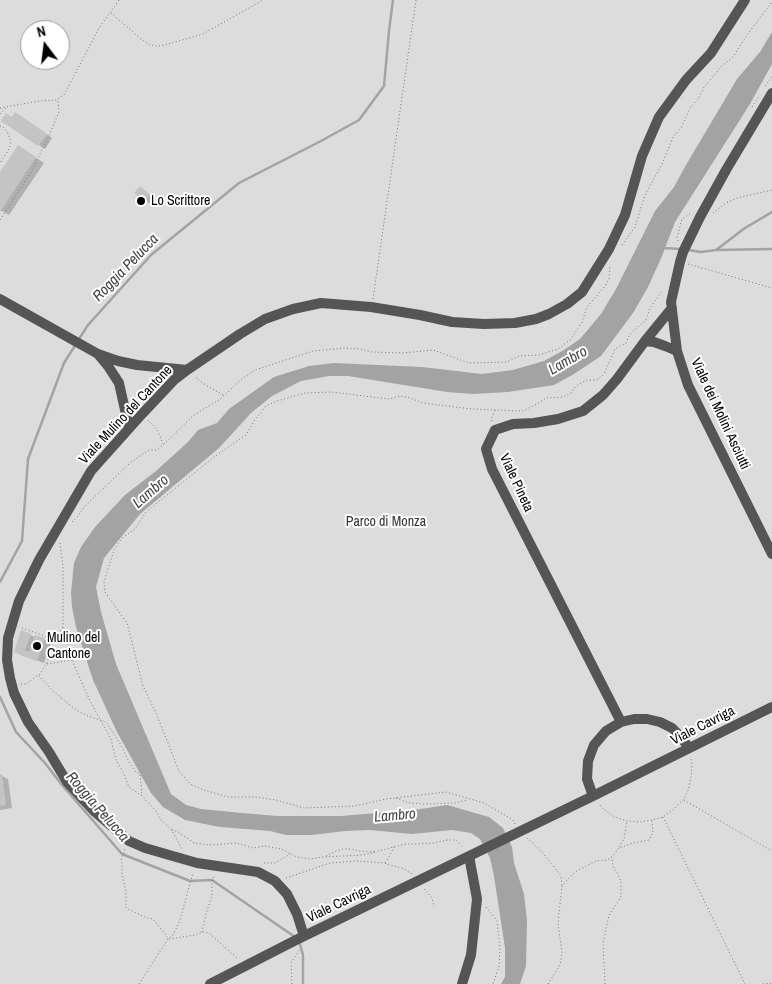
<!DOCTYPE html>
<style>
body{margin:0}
#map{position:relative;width:772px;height:984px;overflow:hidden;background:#fff;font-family:"Archivo Narrow",sans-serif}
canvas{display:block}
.north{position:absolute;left:20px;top:20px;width:50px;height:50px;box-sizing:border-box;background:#fff;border:1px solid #999;border-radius:50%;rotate:345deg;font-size:14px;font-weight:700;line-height:20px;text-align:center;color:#000}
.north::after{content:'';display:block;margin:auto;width:18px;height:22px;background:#000;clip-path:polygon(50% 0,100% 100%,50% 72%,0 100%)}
</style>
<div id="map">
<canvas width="772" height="984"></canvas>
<div class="north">N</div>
</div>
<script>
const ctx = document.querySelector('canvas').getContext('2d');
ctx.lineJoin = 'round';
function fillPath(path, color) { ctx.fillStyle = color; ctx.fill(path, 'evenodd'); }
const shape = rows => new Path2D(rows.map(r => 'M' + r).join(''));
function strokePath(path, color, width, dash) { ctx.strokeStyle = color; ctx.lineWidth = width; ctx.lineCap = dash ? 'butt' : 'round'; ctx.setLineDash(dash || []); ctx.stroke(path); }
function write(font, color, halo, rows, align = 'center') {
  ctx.font = font + ' "Archivo Narrow",sans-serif'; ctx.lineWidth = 4; ctx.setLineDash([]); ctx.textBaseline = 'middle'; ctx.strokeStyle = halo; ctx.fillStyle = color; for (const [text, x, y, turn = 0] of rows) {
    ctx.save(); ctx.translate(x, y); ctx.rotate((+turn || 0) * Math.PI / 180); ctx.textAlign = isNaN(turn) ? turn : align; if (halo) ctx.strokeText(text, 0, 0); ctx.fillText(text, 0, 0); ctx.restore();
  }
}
fillPath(shape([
 [0,0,772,0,772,984,0,984],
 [30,30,60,30,60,60,30,60]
]), '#dcdcdc');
fillPath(shape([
 [772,32,772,64,750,104,675,222,662,256,648,287,633,313,601,356,574,374,554,385,508,392,473,394,447,392,348,376,329,376,301,381,272,396,251,413,219,448,140,514,104,558,96,587,101,612,116,664,171,794,186,805,201,809,242,813,277,816,341,816,414,810,447,805,489,817,503,828,512,847,514,863,524,894,527,921,526,966,520,984,501,984,505,977,505,948,494,876,490,858,480,839,471,833,452,830,412,834,370,830,345,831,312,835,286,835,270,831,220,827,185,820,163,807,151,793,117,732,93,680,76,627,72,607,71,593,74,563,81,547,95,527,125,495,156,471,188,442,198,430,217,423,229,409,274,377,309,366,334,363,422,367,482,374,513,370,544,361,564,350,580,339,601,314,616,289,655,211,674,187,686,165,737,79,760,52]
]), '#a3a3a3');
fillPath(shape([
 [22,117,52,138,45,149,39,145,12,118],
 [27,152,44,163,9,215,0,210,0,174],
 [140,187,154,198,149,203,140,199],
 [22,632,35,637,36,636,45,640,51,643,44,663,21,655,15,652],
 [0,775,8,779,12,808,0,810]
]), '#0003');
strokePath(shape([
 [663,248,680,249],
 [688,250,701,252,716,250,745,228,772,212],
 [716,250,772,249],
 [79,339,88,325,151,255,239,183,321,141,359,120,384,86,389,31,393,0],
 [0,582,22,541,28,459,64,363,76,344],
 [0,697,16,732,45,763,62,785,122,854,190,881,212,880,295,937],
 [299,941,303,955,303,984]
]), '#a3a3a3', 2.5);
fillPath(shape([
 [15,112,47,134,38,146,1,121,6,113,12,117],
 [18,145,36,157,0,212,0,172],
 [140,186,150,195,144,201,141,198,139,200,136,197,138,196,134,193],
 [21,630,31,634,25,650,29,652,35,635,45,638,37,661,14,652],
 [0,774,2,774,6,805,0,806]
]), '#c4c4c4');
strokePath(shape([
 [111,13,141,39,148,44,155,46,161,46,203,34,263,0],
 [765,86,772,77],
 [752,107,759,96],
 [0,108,39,101,57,100,64,95,99,28,119,0],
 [0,114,6,108],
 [0,126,3,127,7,131,11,142,9,149,0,163],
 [713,213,726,203,737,198,772,190],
 [0,220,31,172,48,138,59,112,58,101],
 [678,241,677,238,682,219,691,213],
 [622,245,635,227,645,195,662,164,673,137,681,128,690,108,699,98,704,87,722,66,733,57,747,35,772,2],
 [688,264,772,288],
 [373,299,416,0],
 [196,377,201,382,223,395],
 [148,420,158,431,163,444],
 [492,421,491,419,495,410],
 [72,522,78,516,85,506,131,462,149,450,156,450,163,445,194,415,219,400,243,378,255,370,313,351,345,348,360,349,372,352,403,353,433,350,469,363,507,362,519,356,539,355,558,349,570,340,582,322,587,307,605,286,609,279,610,267],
 [60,543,63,567,63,627,74,665,91,703,111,739,116,760,123,772,129,787,142,796,156,811,161,820,171,829,182,849],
 [22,628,56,640],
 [47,664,72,660],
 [39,675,46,665,54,643,63,627],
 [21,684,26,684,38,675,53,691,76,710,88,716,106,722,121,745,130,764,135,771,140,774,142,796],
 [396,798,410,803,424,804,455,803,468,800],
 [684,800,772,851],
 [600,805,603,809,615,817,627,821,639,822,652,820,663,817,674,809,683,800,688,791,691,777,692,763,691,758],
 [663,817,745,984],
 [515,824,513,820,484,803,446,792,386,799,355,806,304,808,276,800,255,797,228,797,204,790,190,784,179,771,156,713,143,686,127,623,105,592,104,582,114,550,122,538,135,529,146,512,214,457,246,435,254,421,266,406,277,401,305,393,331,392,389,399,400,396,410,398,423,403,472,409,523,411,537,404,546,398,563,397,571,393,576,386,587,380,597,380,604,374,615,349,626,343,630,334,646,320,650,308,663,290],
 [172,830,178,832,194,843,202,844,211,845,236,843,253,848,265,846,281,849,297,857,310,859,323,857,363,855,405,844,416,844,433,843,447,840,456,840,463,847],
 [527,838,542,852,554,867,561,876,562,886],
 [619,847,624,839,627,821],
 [125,849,121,860,122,865,122,874,126,892,126,908,147,918,153,919,168,938],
 [326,856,336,851,343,849,351,849,359,851,375,852],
 [264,863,275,863,290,854],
 [385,863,389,857,394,847],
 [286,878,330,863,356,861,384,863,404,869,412,874],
 [424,889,432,898,434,907],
 [486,907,497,921,500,949,499,966,493,984],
 [202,932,206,914,212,896,212,880,215,875],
 [169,939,195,935,202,932,209,933,237,958],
 [139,984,168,939,173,935,176,929,180,920,193,873],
 [292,984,291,963,300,949],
 [548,984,560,965,562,953,558,923,562,886,568,879,575,872,596,861,607,860,612,857,619,848,633,843,649,840,653,833,652,820],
 [605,984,603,943,609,915,621,897,621,882,618,874,613,866,612,858],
 [763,984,772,983]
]), '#777', 1, [1, 2.5]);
strokePath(shape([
 [772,93,726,170,700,217,683,252,680,262,671,302,677,351,688,385,772,554],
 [0,299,98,354,118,361,137,365,187,370],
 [645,341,654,342,665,346,677,351],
 [98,354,108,366,119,383,129,428],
 [621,722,492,469,486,449,495,430,513,424,534,423,558,419,583,411,603,395,617,379,645,341,672,308],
 [593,796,587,779,588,761,594,745,606,731,621,722,634,719,647,719,660,722,672,728,681,737,689,748],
 [304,936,297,914,287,894,275,881,258,872,197,863,145,848,129,841,95,812,67,782,49,752,28,722,14,693,10,678,7,660,8,638,19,601,39,560,91,471,142,414,174,380,187,370,240,334,265,319,293,309,321,303,371,307,420,315,452,322,484,324,515,323,536,319,549,314,567,304,582,292,609,249,625,215,642,156,659,117,686,80,711,53,745,0],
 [210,984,298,939,593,796,772,707],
 [462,984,471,955,477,899,469,856]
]), '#555', 10);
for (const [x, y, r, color] of [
 [141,201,5,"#000"],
 [37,646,5,"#000"]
]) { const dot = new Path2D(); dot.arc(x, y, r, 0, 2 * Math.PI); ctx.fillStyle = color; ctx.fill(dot); strokePath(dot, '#fff', 2); }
write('14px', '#000', '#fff', [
 ["Lo Scrittore",151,201],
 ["Mulino del",47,638],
 ["Cantone",47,654]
], 'left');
write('14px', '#000', '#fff', [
 ["Viale dei Molini Asciutti",720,414,65],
 ["Viale Mulino del Cantone",126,415,-47],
 ["Viale Pineta",516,483,65],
 ["Viale Cavriga",703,726,-27],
 ["Viale Cavriga",339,904,-26]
]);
write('14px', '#333', '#fff', [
 ["Parco di Monza",386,522]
]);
write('italic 15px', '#444', '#fff', [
 ["Roggia Pelucca",126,268,-46],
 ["Lambro",568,361,-30],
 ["Lambro",151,492,-41],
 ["Roggia Pelucca",97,807,49],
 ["Lambro",395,816,-5]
]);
</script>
